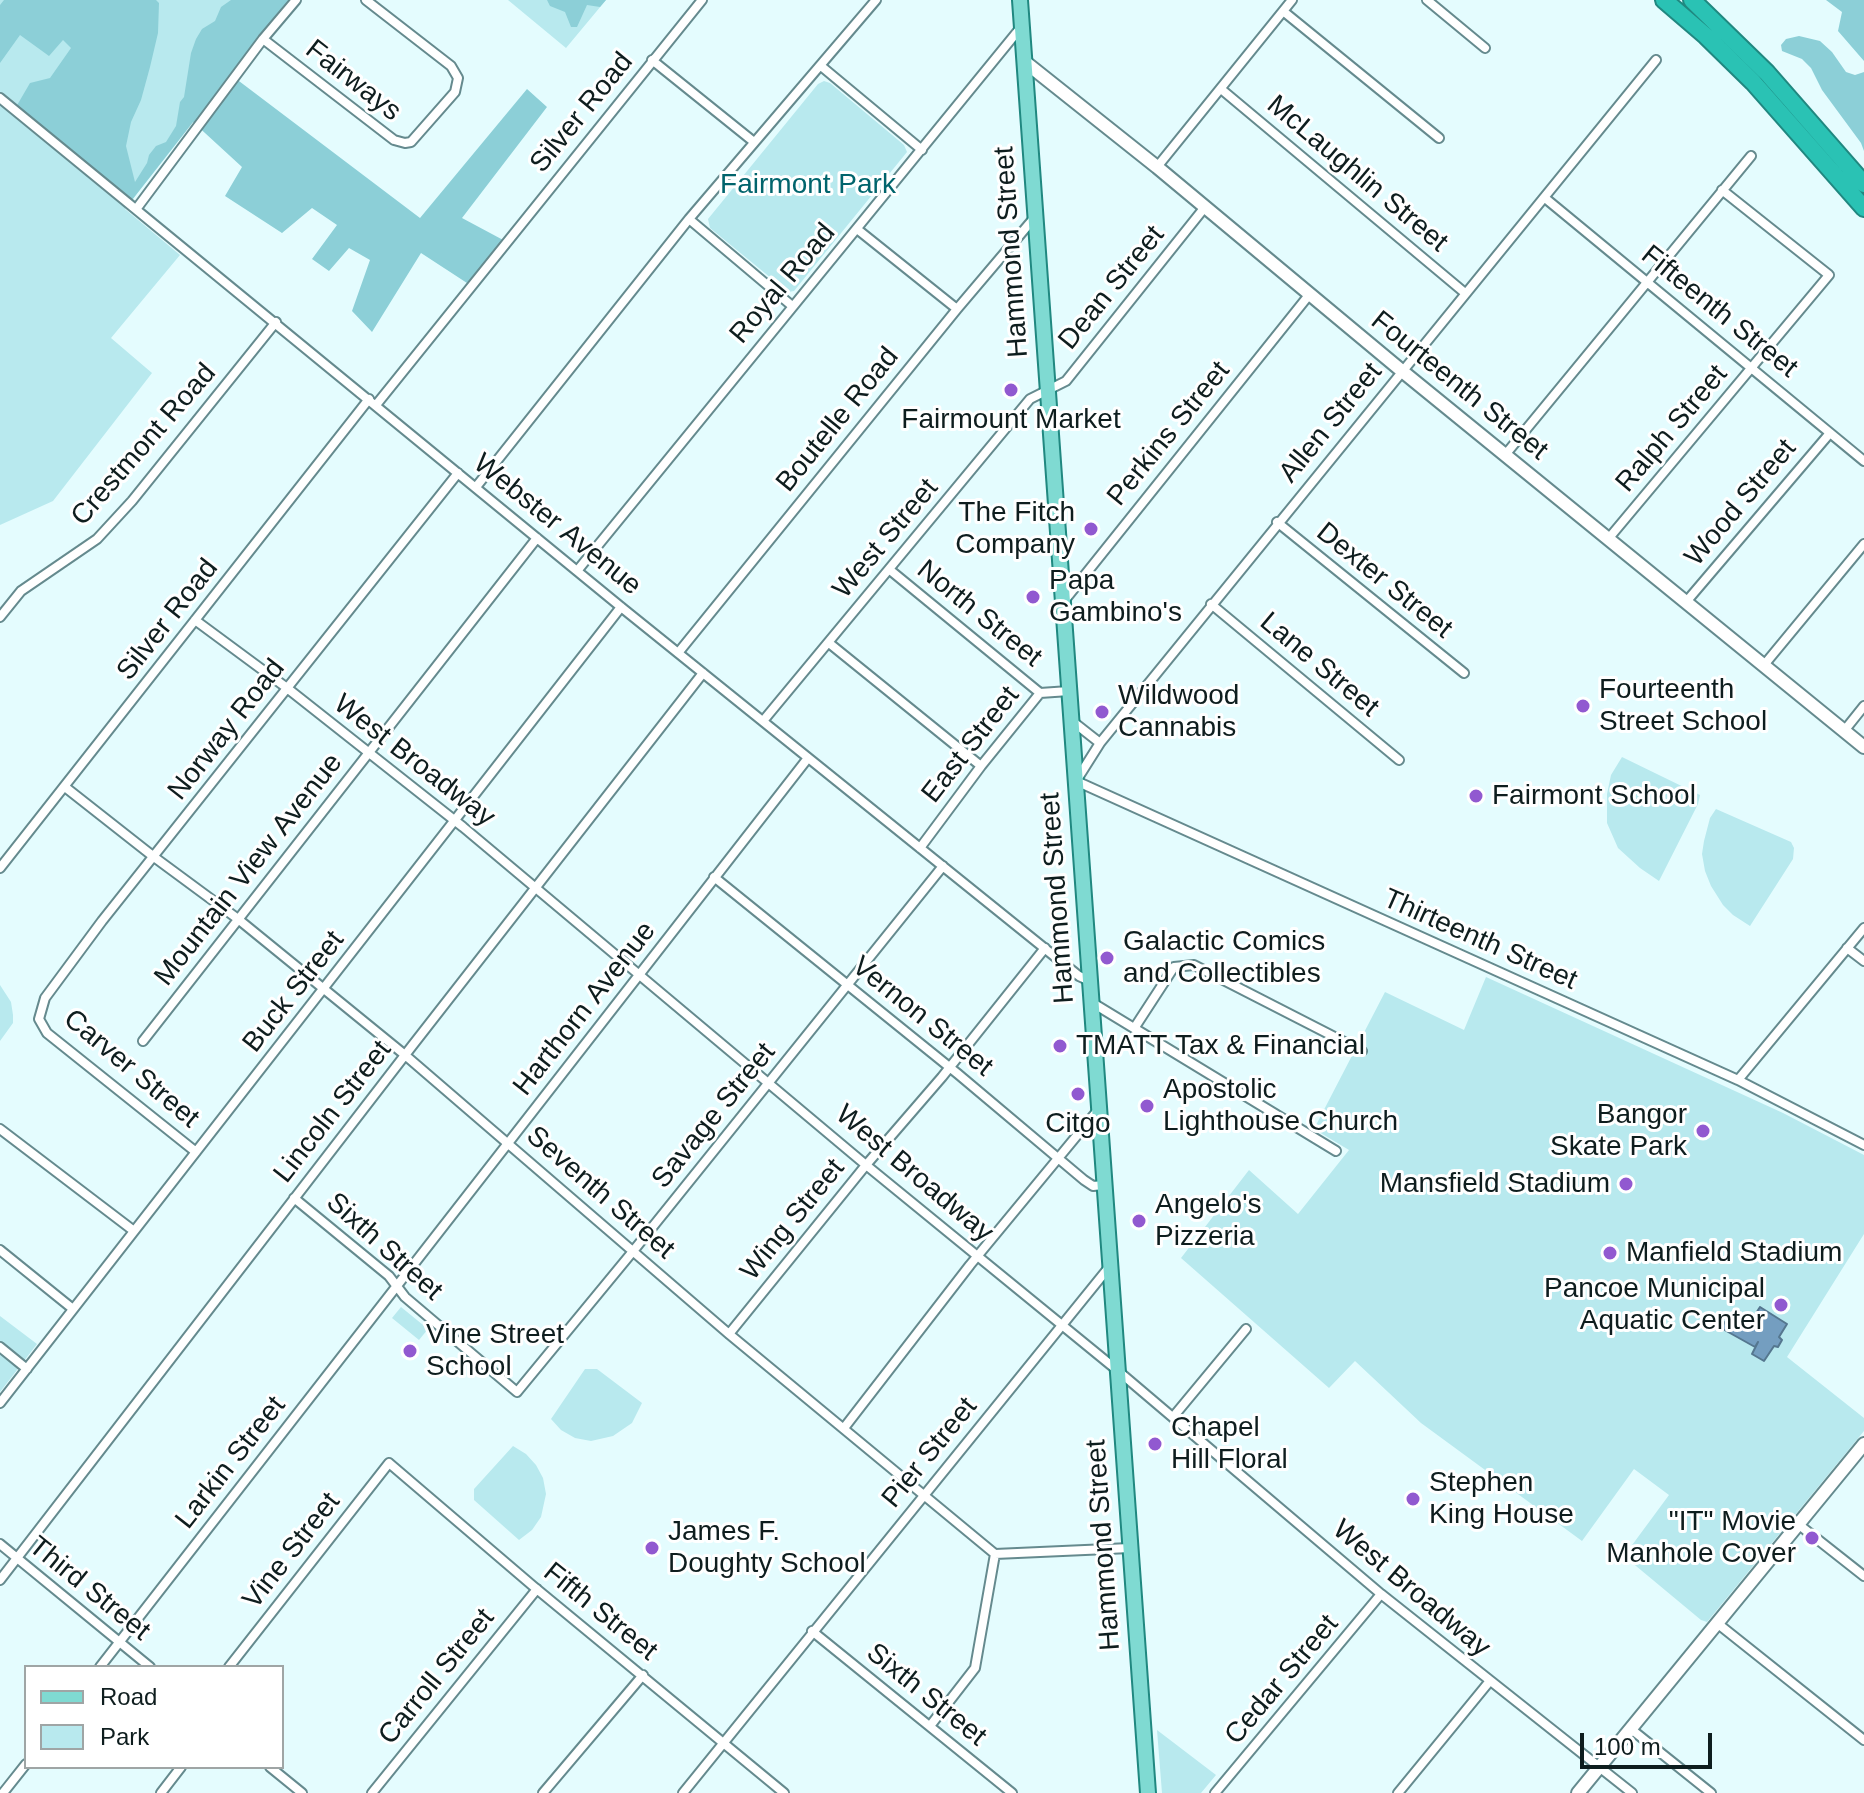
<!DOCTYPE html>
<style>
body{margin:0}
#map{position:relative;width:1864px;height:1793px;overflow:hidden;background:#e4fcfe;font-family:Helvetica,sans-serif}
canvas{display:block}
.legend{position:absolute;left:24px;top:1665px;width:260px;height:104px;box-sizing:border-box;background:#fff;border:2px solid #9fa5a5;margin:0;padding:10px 14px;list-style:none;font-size:24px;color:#0e1d1e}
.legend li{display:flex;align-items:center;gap:16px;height:40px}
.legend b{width:40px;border:2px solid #9fa5a5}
.scale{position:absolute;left:1580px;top:1733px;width:132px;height:36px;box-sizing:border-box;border:4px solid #0e1d1e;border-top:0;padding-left:10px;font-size:24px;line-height:28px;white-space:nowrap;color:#0e1d1e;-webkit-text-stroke:6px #fff;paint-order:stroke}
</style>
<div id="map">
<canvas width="1864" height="1793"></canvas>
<ul class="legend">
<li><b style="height:10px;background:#7fdad2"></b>Road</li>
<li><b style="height:22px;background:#b8e9ee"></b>Park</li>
</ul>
<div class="scale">100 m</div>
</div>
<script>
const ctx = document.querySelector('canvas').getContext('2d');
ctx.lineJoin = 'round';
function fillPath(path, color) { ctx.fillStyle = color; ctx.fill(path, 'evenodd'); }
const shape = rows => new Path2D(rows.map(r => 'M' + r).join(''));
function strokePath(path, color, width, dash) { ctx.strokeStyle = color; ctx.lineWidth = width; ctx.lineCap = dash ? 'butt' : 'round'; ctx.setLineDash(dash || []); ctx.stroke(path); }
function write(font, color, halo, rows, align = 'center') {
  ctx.font = font + ' Helvetica,sans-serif'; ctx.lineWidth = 6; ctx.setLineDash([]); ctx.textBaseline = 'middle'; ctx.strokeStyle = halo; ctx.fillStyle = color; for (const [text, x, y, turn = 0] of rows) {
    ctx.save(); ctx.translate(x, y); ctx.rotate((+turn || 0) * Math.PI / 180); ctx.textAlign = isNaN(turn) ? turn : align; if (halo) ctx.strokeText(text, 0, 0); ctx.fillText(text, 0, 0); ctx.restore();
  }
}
fillPath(shape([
 [0,0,289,0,125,209,180,255,111,338,152,373,53,501,0,525],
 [508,0,606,0,566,48],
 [824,81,830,83,904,145,907,152,794,291,788,292,710,228,708,219,818,84],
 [1622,757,1700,795,1698,804,1659,881,1640,868,1618,848,1607,823,1607,794,1611,775],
 [1716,809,1791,842,1794,848,1793,859,1750,926,1733,915,1723,905,1711,886,1705,871,1702,854,1704,841,1710,818],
 [1486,977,1783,1113,1864,1155,1864,1234,1787,1357,1864,1418,1864,1431,1707,1622,1701,1620,1624,1556,1669,1495,1634,1469,1582,1541,1421,1423,1355,1361,1329,1388,1181,1258,1249,1170,1298,1214,1349,1150,1314,1129,1385,992,1464,1030],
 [0,985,11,1002,13,1015,13,1023,0,1041],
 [401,1307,428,1329,419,1340,392,1318],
 [0,1316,37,1344,0,1392],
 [585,1369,597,1369,642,1403,632,1423,613,1436,591,1441,575,1438,561,1430,551,1419],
 [513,1446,526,1454,536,1465,543,1478,546,1494,541,1517,532,1530,519,1540,474,1500,474,1489],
 [1157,1730,1216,1775,1201,1793,1162,1793]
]), '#b8e9ee');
fillPath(shape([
 [4,0,156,0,159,3,158,33,150,67,141,100,131,122,126,146,135,182,147,163,149,155,156,146,166,142,176,126,180,102,184,97,191,53,196,39,202,29,215,21,221,7,231,0,289,0,231,75,420,218,527,89,547,107,462,218,505,241,467,283,421,253,372,332,352,311,370,260,349,248,329,271,312,259,337,225,312,208,282,233,225,196,242,167,193,122,132,200,16,107,30,83,50,78,71,48,63,40,49,56,20,35,0,63,0,5],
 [547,0,606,0,600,7,587,5,577,27,571,27,565,12,550,6],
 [1826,0,1864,0,1864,61,1838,31,1842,12],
 [1799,36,1820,41,1832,52,1846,72,1855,75,1864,72,1864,151,1861,143,1822,90,1811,68,1802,59,1782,51,1781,45,1786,39]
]), '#8ccfd7');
const water = shape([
 [1760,1307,1787,1324,1779,1337,1782,1340,1778,1347,1774,1346,1764,1361,1752,1354,1758,1342,1755,1347,1721,1328,1729,1316,1751,1321,1760,1307]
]);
fillPath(water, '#749ec0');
strokePath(water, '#55778f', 2);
const street = shape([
 [1427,0,1485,48],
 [1283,11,1439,138],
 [263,39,394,140,405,143,411,142,455,92,458,78,451,66,366,0],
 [652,60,754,142],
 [1656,60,1100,743,1076,781,1738,1080,1864,1145],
 [821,66,922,150],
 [1221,89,1465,293],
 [0,98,621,607,1079,976,1090,981],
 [1157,167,1292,0],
 [1545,198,1864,461],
 [137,208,263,39,296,0],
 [689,219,791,305],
 [857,229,957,309],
 [376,405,702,0],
 [1505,455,1751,156],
 [476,487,689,219,876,0],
 [1277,522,1464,673],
 [1609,538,1829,275,1722,190],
 [890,570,1040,693],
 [577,571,1022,26],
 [1064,601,1309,295],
 [1686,602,1830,433],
 [1211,604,1399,760],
 [0,617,21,591,97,539,132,501,276,322],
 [195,620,287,688,463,827,866,1165,1117,1370,1381,1594,1632,1793],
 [829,643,981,766],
 [678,653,957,309,1035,217],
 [1764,665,1864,544],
 [763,721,1030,399,1066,381,1205,207],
 [1072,721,1100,743],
 [1844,731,1864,706],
 [65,787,154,857,238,919,405,1055,729,1334,995,1554,1130,1548],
 [920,848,981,766,1040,693,1069,691],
 [0,868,369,399],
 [714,877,958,1074,1084,1180,1093,1186,1104,1185],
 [1847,948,1864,961],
 [1091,1002,1336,1151],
 [1135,1027,1174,967,1194,965,1362,1051],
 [143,1041,537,538],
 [1738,1080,1864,928],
 [0,1129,134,1231],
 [196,1152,47,1033,39,1019,45,998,102,921,458,473],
 [294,1198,389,1276,405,1297,517,1392,634,1250,943,866],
 [0,1250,73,1309],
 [729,1334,866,1165,942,1077,1045,948],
 [0,1347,27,1369],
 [0,1403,621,607],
 [1173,1417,1246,1329],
 [844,1428,970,1265,1098,1110],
 [1798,1524,1864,1576],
 [0,1544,150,1667],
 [0,1580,412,1046,703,673],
 [1717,1623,1864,1740],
 [812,1631,1012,1793],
 [100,1667,808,758],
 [229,1667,389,1463,533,1586,784,1793],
 [930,1726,975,1668,995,1554],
 [1631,1729,1711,1793],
 [270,1767,302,1793],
 [3,1793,26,1764],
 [161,1793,181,1767],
 [372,1793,537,1589],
 [543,1793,643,1675],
 [683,1793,1110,1266],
 [1215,1793,1381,1594],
 [1398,1793,1489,1682]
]);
const secondary = shape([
 [1025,62,1157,167,1402,371,1864,747],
 [1578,1793,1864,1444]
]);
const primary = shape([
 [1020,0,1148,1793]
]);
const highway = shape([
 [1664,0,1706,36,1753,82,1864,208],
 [1692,0,1767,73,1864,184]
]);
strokePath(street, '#658a8e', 12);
strokePath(secondary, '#658a8e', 16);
strokePath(primary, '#208880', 18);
strokePath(highway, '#208880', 20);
strokePath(street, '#fff', 8);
strokePath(secondary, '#fff', 12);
strokePath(primary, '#7fdad2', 14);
strokePath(highway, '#2ac2b4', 16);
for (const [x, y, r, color] of [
 [1011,390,8,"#9159d0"],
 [1091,529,8,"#9159d0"],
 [1033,597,8,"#9159d0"],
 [1583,706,8,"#9159d0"],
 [1102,712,8,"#9159d0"],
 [1476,796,8,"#9159d0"],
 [1107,958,8,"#9159d0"],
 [1060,1046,8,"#9159d0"],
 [1078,1094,8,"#9159d0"],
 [1147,1106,8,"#9159d0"],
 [1703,1131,8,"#9159d0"],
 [1626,1184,8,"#9159d0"],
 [1139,1221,8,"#9159d0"],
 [1610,1253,8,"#9159d0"],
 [1781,1305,8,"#9159d0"],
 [410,1351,8,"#9159d0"],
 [1155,1444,8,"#9159d0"],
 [1413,1499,8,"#9159d0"],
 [1812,1538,8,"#9159d0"],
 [652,1548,8,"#9159d0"]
]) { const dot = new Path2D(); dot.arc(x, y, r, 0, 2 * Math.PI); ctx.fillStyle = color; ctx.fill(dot); strokePath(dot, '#fff', 3); }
write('28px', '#0e1d1e', '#fff', [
 ["Fairways",353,81,38],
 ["Silver Road",582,113,-51],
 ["McLaughlin Street",1357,174,40],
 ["Hammond Street",1012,252,-94],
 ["Royal Road",783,284,-50],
 ["Dean Street",1112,288,-51],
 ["Fifteenth Street",1719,312,39],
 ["Fourteenth Street",1459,386,39],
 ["Boutelle Road",838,420,-51],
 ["Allen Street",1331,423,-51],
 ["Ralph Street",1672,429,-50],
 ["Perkins Street",1169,434,-51],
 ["Crestmont Road",144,445,-49],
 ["Wood Street",1741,503,-50],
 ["Webster Avenue",557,525,39],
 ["West Street",886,539,-50],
 ["Dexter Street",1384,581,39],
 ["North Street",979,614,39],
 ["Silver Road",168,620,-52],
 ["Lane Street",1319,665,40],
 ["Norway Road",227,730,-52],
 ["East Street",971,745,-52],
 ["West Broadway",414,761,38],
 ["Mountain View Avenue",249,870,-52],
 ["Hammond Street",1058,898,-94],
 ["Thirteenth Street",1480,940,24],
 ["Buck Street",294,992,-52],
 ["Harthorn Avenue",585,1009,-52],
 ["Vernon Street",922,1017,39],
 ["Carver Street",131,1069,40],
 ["Lincoln Street",333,1112,-52],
 ["Savage Street",714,1116,-51],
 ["West Broadway",914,1174,40],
 ["Seventh Street",600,1193,41],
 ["Wing Street",793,1220,-51],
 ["Sixth Street",384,1247,42],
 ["Pier Street",930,1453,-51],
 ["Larkin Street",231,1463,-52],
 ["Hammond Street",1104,1545,-94],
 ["Vine Street",292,1551,-52],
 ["Third Street",89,1589,39],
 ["West Broadway",1411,1589,40],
 ["Fifth Street",600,1612,39],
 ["Carroll Street",437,1677,-51],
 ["Cedar Street",1282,1680,-50],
 ["Sixth Street",926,1695,39]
]);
write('28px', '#00646c', '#fff', [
 ["Fairmont Park",808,185]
]);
write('28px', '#0e1d1e', '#fff', [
 ["Fairmount Market",1011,420,"center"],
 ["The Fitch",1075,513,"right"],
 ["Company",1075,545,"right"],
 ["Papa",1049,581],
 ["Gambino's",1049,613],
 ["Fourteenth",1599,690],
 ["Street School",1599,722],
 ["Wildwood",1118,696],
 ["Cannabis",1118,728],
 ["Fairmont School",1492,796],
 ["Galactic Comics",1123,942],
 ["and Collectibles",1123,974],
 ["TMATT Tax & Financial",1076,1046],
 ["Apostolic",1163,1090],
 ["Lighthouse Church",1163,1122],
 ["Bangor",1687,1115,"right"],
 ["Skate Park",1687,1147,"right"],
 ["Citgo",1078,1124,"center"],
 ["Mansfield Stadium",1610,1184,"right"],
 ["Angelo's",1155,1205],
 ["Pizzeria",1155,1237],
 ["Manfield Stadium",1626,1253],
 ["Pancoe Municipal",1765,1289,"right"],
 ["Aquatic Center",1765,1321,"right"],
 ["Vine Street",426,1335],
 ["School",426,1367],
 ["Chapel",1171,1428],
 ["Hill Floral",1171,1460],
 ["Stephen",1429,1483],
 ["King House",1429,1515],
 ["\"IT\" Movie",1796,1522,"right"],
 ["Manhole Cover",1796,1554,"right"],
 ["James F.",668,1532],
 ["Doughty School",668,1564]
], 'left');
</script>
